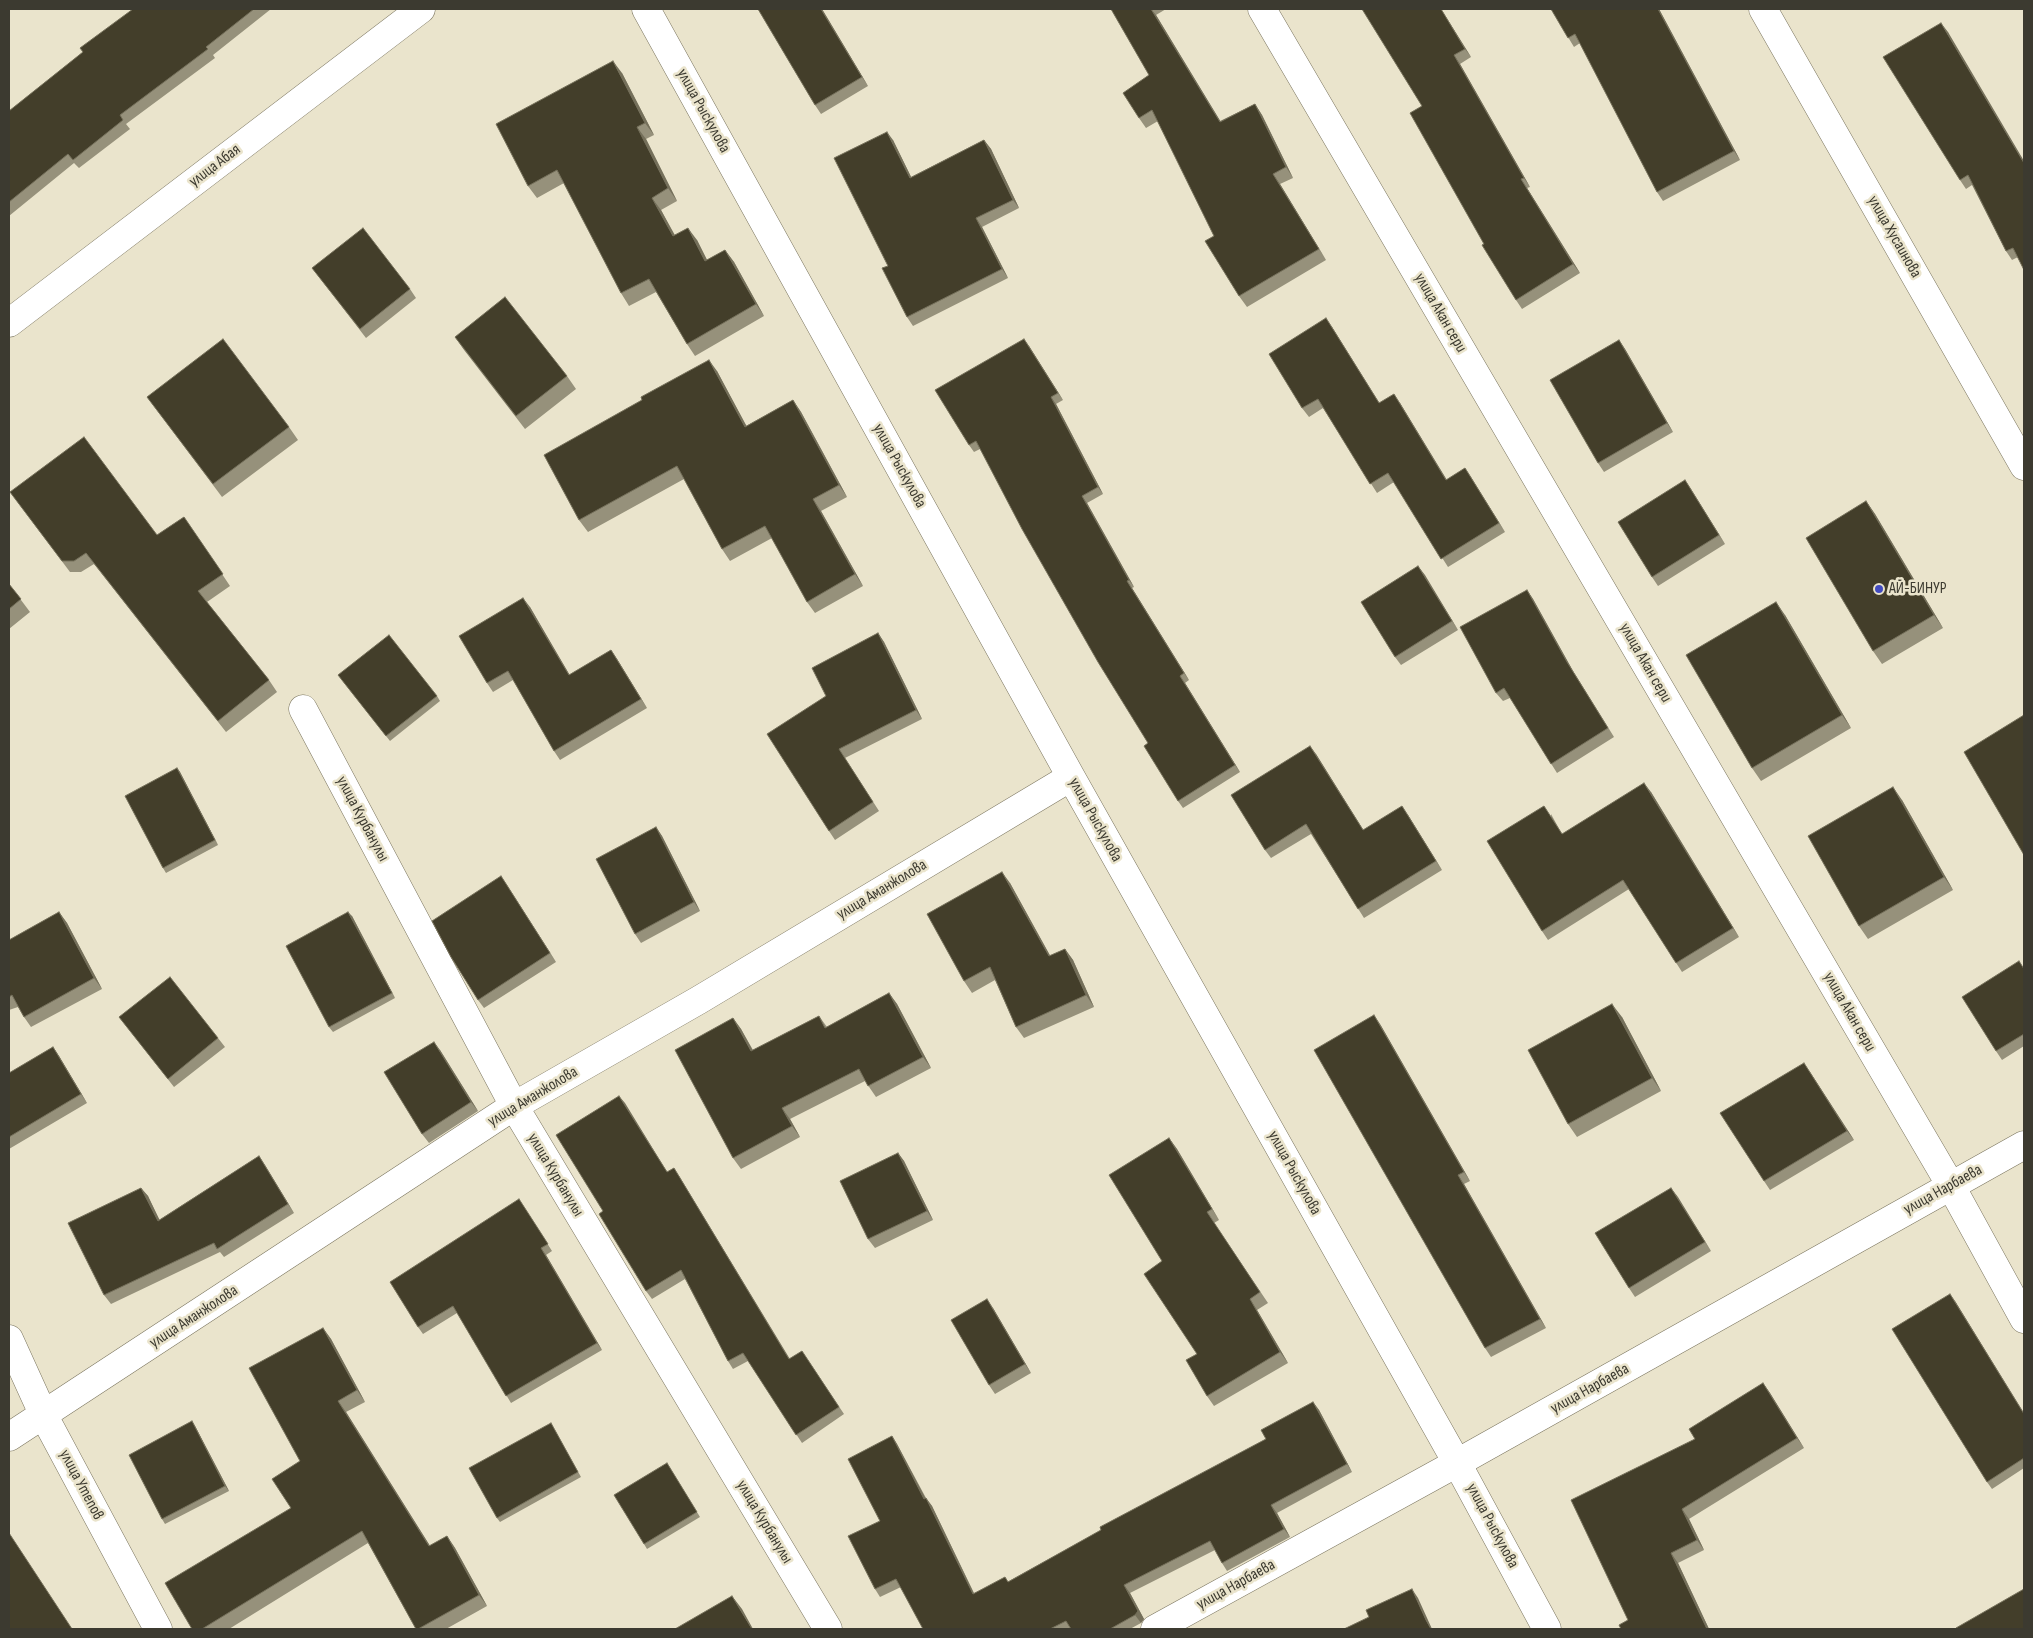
<!DOCTYPE html>
<meta charset="utf-8">
<style>
body{margin:0}
#map{position:relative;width:2033px;height:1638px;overflow:hidden;background:#eae4cc;font-family:"Sofia Sans Condensed",sans-serif}
canvas{display:block}
.frame{position:absolute;inset:0;border:10px solid #3c3a30;pointer-events:none}
</style>
<div id="map">
<canvas width="2033" height="1638"></canvas>
<div class="frame"></div>
</div>
<script>
const ctx = document.querySelector('canvas').getContext('2d');
ctx.lineJoin = 'round';
const shape = rows => new Path2D(rows.map(r => 'M' + r).join(''));
function strokePath(path, color, width, dash) { ctx.strokeStyle = color; ctx.lineWidth = width; ctx.lineCap = dash ? 'butt' : 'round'; ctx.setLineDash(dash || []); ctx.stroke(path); }
function fillPath(path, color) { ctx.fillStyle = color; ctx.fill(path, 'evenodd'); }
function write(font, color, halo, rows, align = 'center') {
  ctx.font = font + ' "Sofia Sans Condensed",sans-serif'; ctx.lineWidth = 5; ctx.setLineDash([]); ctx.textBaseline = 'middle'; ctx.strokeStyle = halo; ctx.fillStyle = color; for (const [text, x, y, turn = 0] of rows) {
    ctx.save(); ctx.translate(x, y); ctx.rotate((+turn || 0) * Math.PI / 180); ctx.textAlign = isNaN(turn) ? turn : align; if (halo) ctx.strokeText(text, 0, 0); ctx.fillText(text, 0, 0); ctx.restore();
  }
}
const minor = shape([
 [646,9,1071,777,1457,1463,1547,1629],
 [1262,9,1951,1186,2024,1319],
 [1763,9,2024,466],
 [9,323,421,9],
 [303,709,514,1106,828,1629],
 [9,1339,44,1416,158,1629],
 [9,1437,514,1106,699,1000,1071,777],
 [1155,1629,1457,1463,2024,1145]
]);
strokePath(minor, '#7b755f', 29);
strokePath(minor, '#fff', 28);
fillPath(shape([
 [133,9,271,9,213,55,215,58,126,124,130,129,79,168,74,163,9,216,9,111,83,52],
 [758,9,822,9,868,86,821,114,815,105],
 [1111,9,1166,9,1156,15,1220,121,1255,104,1262,115,1293,178,1280,184,1326,260,1247,307,1239,296,1214,236,1158,121,1146,128,1139,118,1149,75],
 [1441,9,1471,57,1460,64,1530,187,1527,188,1580,273,1522,309,1516,300,1484,244,1422,106],
 [1551,9,1659,9,1740,160,1663,201,1657,192,1580,43,1574,47],
 [1948,32,2018,257,2012,260,2006,251,1972,185,1966,189,1960,180],
 [622,73,654,135,646,139,677,201,661,210,674,235,697,240,707,260,725,250,734,262,764,316,695,356,687,344,656,292,629,306,621,293,564,183,537,198,528,186],
 [893,140,911,177,984,140,991,149,1019,208,982,227,1008,278,913,326,907,317,888,266],
 [312,268,410,289,416,298,366,338],
 [1332,327,1379,403,1400,403,1447,480,1465,468,1505,532,1448,567,1394,482,1377,493,1323,408,1309,417,1302,408],
 [455,337,567,376,576,389,525,429,464,350],
 [1619,340,1625,349,1673,432,1604,472,1598,463],
 [1029,346,1063,400,1056,404,1103,494,1087,503,1134,587,1132,588,1189,680,1185,683,1240,772,1183,808,1178,801,1148,743,980,449,974,452,969,445],
 [717,371,746,426,793,400,801,412,847,497,821,511,863,586,815,613,807,602,772,538,730,561,722,549,684,479,588,532,579,520],
 [147,397,289,427,298,440,222,497],
 [1685,480,1725,544,1658,586,1652,577],
 [10,492,157,535,184,517,230,586,207,602,269,680,277,692,226,732,94,564,81,572,70,572],
 [1866,501,1875,514,1943,628,1882,664,1873,651],
 [1418,566,1458,630,1401,665,1395,657],
 [9,584,30,612,9,629],
 [1527,590,1533,599,1573,671,1614,737,1557,773,1510,698,1503,701,1496,693],
 [530,607,569,675,611,650,617,659,647,708,560,760,554,751,513,680,493,692,487,683],
 [1785,615,1851,728,1761,781,1752,768],
 [878,633,884,642,922,719,845,758,879,811,835,840,829,831,826,696],
 [341,679,437,696,440,701,390,741],
 [1316,754,1363,830,1408,815,1442,870,1364,918,1311,834,1271,858,1265,850],
 [177,768,180,772,218,845,166,873,163,868],
 [1651,792,1739,937,1682,972,1629,889,1548,940,1542,931,1551,814,1562,834],
 [1902,800,1953,890,1868,939,1859,926],
 [656,827,662,836,700,911,641,943,635,934],
 [501,876,556,962,484,1008,478,1000],
 [1010,883,1050,956,1065,949,1073,960,1094,1007,1024,1038,1016,1027,995,980,972,993,964,981],
 [59,912,67,923,102,989,31,1027,24,1017,18,1007,9,1010,9,940],
 [352,916,395,998,333,1032,329,1027],
 [2024,968,2024,1046,2002,1060,1996,1051],
 [889,993,897,1004,931,1068,876,1097,865,1081,790,1119,800,1137,741,1169,733,1158,733,1018,741,1029,753,1050,819,1016,827,1027],
 [119,1017,218,1038,225,1047,174,1087],
 [1622,1017,1661,1091,1577,1137,1568,1124],
 [1380,1024,1470,1181,1464,1184,1546,1328,1491,1357,1485,1348],
 [53,1047,59,1056,87,1103,9,1149,9,1073],
 [440,1050,478,1111,429,1143,422,1134],
 [1810,1072,1854,1140,1770,1190,1764,1181],
 [619,1096,667,1172,679,1176,790,1359,802,1351,844,1414,802,1443,748,1361,733,1369,728,1361,685,1279,652,1299,646,1291,603,1211],
 [1169,1138,1177,1149,1219,1220,1214,1223,1268,1303,1257,1310,1288,1363,1214,1406,1207,1396,1197,1354,1162,1261],
 [898,1153,904,1161,933,1220,875,1248,868,1239],
 [259,1156,294,1213,224,1257,220,1252,111,1304,104,1295,141,1188,148,1196,159,1220],
 [1671,1188,1711,1251,1635,1297,1629,1288],
 [519,1199,552,1251,546,1255,602,1350,511,1403,457,1313,423,1334,418,1327],
 [1955,1301,2024,1413,2024,1468,1992,1489,1987,1482],
 [993,1308,1031,1373,995,1394,989,1385],
 [323,1328,331,1339,365,1402,346,1412,430,1546,447,1536,455,1548,487,1606,446,1629,416,1629,368,1543,229,1629,192,1629,291,1508,300,1461],
 [1763,1383,1770,1393,1804,1448,1689,1519,1704,1550,1678,1563,1709,1629,1621,1629,1628,1620,1695,1439],
 [1313,1402,1319,1410,1352,1472,1277,1513,1290,1537,1227,1571,1222,1563,1215,1550,1130,1593,1144,1619,1141,1623,1130,1629,923,1629,901,1587,880,1597,875,1589,880,1521,892,1436,897,1444,926,1498,932,1506,974,1593,1009,1581,1266,1439],
 [192,1421,195,1426,229,1491,165,1524,162,1519],
 [551,1423,581,1477,500,1522,497,1518],
 [667,1463,700,1517,647,1549,644,1544]
]), '#96917b');
fillPath(shape([
 [821,9,822,9,868,86,862,77],
 [1151,9,1156,15,1227,132,1220,122],
 [1441,9,1471,57,1465,49],
 [1658,9,1659,9,1740,160,1734,151],
 [1941,23,1948,32,2024,161,2024,163],
 [1454,55,1460,64,1530,187,1524,178],
 [613,61,622,73,654,135,645,123],
 [1255,104,1262,115,1293,178,1286,167],
 [637,127,646,139,677,201,668,188],
 [887,132,893,140,916,187,910,178],
 [984,140,991,149,1019,208,1013,200],
 [1273,174,1280,184,1326,260,1319,249],
 [1521,179,1527,188,1580,273,1573,264],
 [652,198,661,210,682,248,673,236],
 [976,218,982,227,1008,278,1002,269],
 [688,228,697,240,714,274,705,261],
 [725,250,734,262,764,316,756,304],
 [1326,318,1332,327,1385,412,1379,403],
 [1024,339,1029,346,1063,400,1058,393],
 [1619,340,1625,349,1673,432,1667,423],
 [709,360,717,371,753,438,745,427],
 [1394,394,1400,403,1452,489,1446,480],
 [1051,397,1056,404,1103,494,1098,487],
 [793,400,801,412,847,497,839,485],
 [1465,468,1471,477,1505,532,1499,523],
 [1685,480,1691,489,1725,544,1719,535],
 [1082,496,1087,503,1134,587,1129,580],
 [813,499,821,511,863,586,855,574],
 [1866,501,1875,514,1943,628,1934,615],
 [1418,566,1425,575,1458,630,1452,621],
 [1127,581,1132,588,1189,680,1184,673],
 [1527,590,1533,599,1573,671,1614,737,1567,662],
 [523,598,530,607,575,684,569,675],
 [1776,602,1785,615,1851,728,1842,715],
 [878,633,884,642,922,719,916,710],
 [611,650,617,659,647,708,641,699],
 [1180,676,1185,683,1240,772,1235,765],
 [1310,746,1316,754,1369,839,1363,830],
 [177,768,180,772,218,845,215,840],
 [1644,783,1651,792,1739,937,1733,928],
 [1893,787,1902,800,1953,890,1944,877],
 [1402,806,1408,815,1442,870,1436,861],
 [656,827,662,836,700,911,694,902],
 [1002,872,1010,883,1057,968,1049,956],
 [501,876,507,885,556,962,550,953],
 [59,912,67,923,102,989,94,978],
 [348,912,352,916,395,998,392,993],
 [1065,949,1073,960,1094,1007,1086,995],
 [889,993,897,1004,931,1068,923,1057],
 [1612,1004,1622,1017,1661,1091,1652,1078],
 [1374,1015,1380,1024,1470,1181,1464,1172],
 [733,1018,741,1029,759,1062,751,1051],
 [434,1042,440,1050,478,1111,471,1102],
 [53,1047,59,1056,87,1103,81,1094],
 [1804,1063,1810,1072,1854,1140,1847,1131],
 [619,1096,625,1103,672,1180,667,1172],
 [782,1108,790,1119,800,1137,792,1126],
 [1169,1138,1177,1149,1219,1220,1212,1209],
 [898,1153,904,1161,933,1220,927,1211],
 [259,1156,265,1165,294,1213,288,1204],
 [674,1168,679,1176,794,1367,789,1359],
 [1458,1175,1464,1184,1546,1328,1540,1319],
 [141,1188,148,1196,164,1229,158,1221],
 [1671,1188,1678,1197,1711,1251,1705,1242],
 [541,1248,546,1255,602,1350,597,1343],
 [1950,1294,1955,1301,2024,1414],
 [987,1299,993,1308,1031,1373,1025,1364],
 [1250,1299,1257,1310,1288,1363,1280,1352],
 [323,1328,331,1339,365,1402,357,1390],
 [1763,1383,1770,1393,1804,1448,1797,1438],
 [338,1401,346,1412,437,1557,429,1546],
 [1313,1402,1319,1410,1352,1472,1347,1464],
 [192,1421,195,1426,229,1491,225,1486],
 [892,1436,897,1444,930,1507,924,1499],
 [926,1498,932,1506,978,1602,973,1594],
 [1271,1505,1277,1513,1290,1537,1284,1529],
 [1682,1509,1689,1519,1704,1550,1697,1540],
 [447,1536,455,1548,487,1606,479,1595],
 [1671,1553,1678,1563,1709,1629,1707,1629],
 [1124,1585,1130,1593,1144,1619,1141,1623,1135,1615],
 [1412,1589,1418,1598,1432,1629,1431,1629,1426,1620],
 [732,1596,742,1609,753,1629,752,1629]
]), '#75705b');
const building = shape([
 [133,9,254,9,206,47,208,49,120,115,123,120,73,160,68,154,9,202,9,111,83,52,80,48,133,9],
 [758,9,821,9,862,77,815,105,758,9],
 [1111,9,1151,9,1220,122,1255,104,1286,167,1273,174,1319,249,1239,296,1205,241,1214,236,1152,110,1139,118,1123,93,1149,75,1111,9],
 [1362,9,1441,9,1465,49,1454,55,1524,178,1521,179,1573,264,1516,300,1482,245,1484,244,1410,113,1422,106,1362,9],
 [1551,9,1658,9,1734,151,1657,192,1575,34,1568,38,1551,9],
 [1941,23,2024,163,2024,270,2013,248,2006,251,1968,175,1960,180,1883,57,1941,23],
 [613,61,645,123,637,127,668,188,652,198,673,236,688,228,705,261,725,250,756,304,687,344,649,279,621,293,557,170,528,186,496,124,613,61],
 [887,132,910,178,984,140,1013,200,976,218,1002,269,907,317,882,268,888,266,834,158,887,132],
 [363,228,410,289,360,329,312,268,363,228],
 [505,297,567,376,516,416,455,337,505,297],
 [1326,318,1379,403,1394,394,1446,480,1465,468,1499,523,1441,559,1388,473,1370,484,1318,399,1302,408,1269,354,1326,318],
 [223,339,289,427,213,484,147,397,223,339],
 [1024,339,1058,393,1051,397,1098,487,1082,496,1129,580,1127,581,1184,673,1180,676,1235,765,1178,801,1144,746,1148,743,1098,662,1022,529,976,441,969,445,935,390,1024,339],
 [1619,340,1667,423,1598,463,1550,380,1619,340],
 [709,360,745,427,793,400,839,485,813,499,855,574,807,602,765,526,722,549,677,466,579,520,544,455,642,400,641,397,709,360],
 [84,437,157,535,184,517,223,574,198,591,269,680,218,721,86,553,74,561,62,561,10,492,84,437],
 [1685,480,1719,535,1652,577,1618,522,1685,480],
 [1866,501,1934,615,1873,651,1806,538,1866,501],
 [1418,566,1452,621,1395,657,1361,602,1418,566],
 [9,584,21,599,9,609,9,584],
 [1527,590,1567,662,1608,728,1551,764,1504,688,1496,693,1460,627,1527,590],
 [523,598,569,675,611,650,641,699,554,751,508,671,487,683,459,636,523,598],
 [1776,602,1842,715,1752,768,1686,655,1776,602],
 [878,633,916,710,839,749,873,802,829,831,767,734,826,696,812,668,878,633],
 [389,635,437,696,386,736,338,675,389,635],
 [2024,715,2024,855,1964,752,2024,715],
 [1310,746,1363,830,1402,806,1436,861,1358,909,1306,824,1265,850,1231,795,1310,746],
 [177,768,215,840,163,868,125,796,177,768],
 [1644,783,1733,928,1676,963,1623,880,1542,931,1487,841,1544,806,1562,834,1644,783],
 [1893,787,1944,877,1859,926,1808,836,1893,787],
 [656,827,694,902,635,934,596,859,656,827],
 [1002,872,1049,956,1065,949,1086,995,1016,1027,990,967,964,981,927,914,1002,872],
 [501,876,550,953,478,1000,451,957,432,921,501,876],
 [59,912,94,978,24,1017,12,995,9,997,9,940,59,912],
 [348,912,392,993,329,1027,286,946,348,912],
 [2019,961,2024,969,2024,1034,1996,1051,1962,997,2019,961],
 [170,977,218,1038,168,1079,119,1017,170,977],
 [889,993,923,1057,868,1086,859,1069,782,1108,792,1126,733,1158,675,1050,733,1018,751,1051,819,1016,825,1028,889,993],
 [1612,1004,1652,1078,1568,1124,1528,1050,1612,1004],
 [1374,1015,1464,1172,1458,1175,1540,1319,1485,1348,1314,1050,1374,1015],
 [434,1042,471,1102,422,1134,384,1072,434,1042],
 [53,1047,81,1094,9,1137,9,1073,53,1047],
 [1804,1063,1847,1131,1764,1181,1720,1113,1804,1063],
 [619,1096,667,1172,674,1168,789,1359,802,1351,839,1407,796,1435,743,1353,728,1361,681,1270,646,1291,599,1214,603,1211,556,1135,619,1096],
 [1169,1138,1212,1209,1207,1212,1260,1292,1250,1299,1280,1352,1207,1396,1186,1360,1197,1354,1144,1274,1162,1261,1109,1175,1169,1138],
 [898,1153,927,1211,868,1239,840,1181,898,1153],
 [259,1156,288,1204,217,1249,214,1243,104,1295,68,1223,141,1188,158,1221,259,1156],
 [1671,1188,1705,1242,1629,1288,1595,1233,1671,1188],
 [519,1199,548,1244,541,1248,597,1343,506,1396,453,1306,418,1327,390,1282,519,1199],
 [1950,1294,2024,1414,2024,1458,1987,1482,1892,1329,1950,1294],
 [987,1299,1025,1364,989,1385,951,1320,987,1299],
 [323,1328,357,1390,338,1401,429,1546,447,1536,479,1595,418,1629,416,1629,362,1531,202,1629,192,1629,165,1583,291,1508,272,1479,300,1461,249,1368,323,1328],
 [1763,1383,1797,1438,1682,1509,1697,1540,1671,1553,1707,1629,1621,1629,1619,1625,1628,1620,1571,1500,1695,1439,1689,1429,1763,1383],
 [1313,1402,1347,1464,1271,1505,1284,1529,1222,1563,1210,1541,1124,1585,1138,1611,1135,1615,1110,1629,1071,1629,1066,1621,1050,1629,923,1629,896,1579,875,1589,848,1536,880,1521,848,1459,892,1436,924,1499,926,1498,973,1594,1005,1577,1008,1582,1101,1530,1100,1527,1266,1439,1261,1430,1313,1402],
 [192,1421,225,1486,162,1519,129,1455,192,1421],
 [551,1423,578,1472,497,1518,469,1468,551,1423],
 [667,1463,697,1512,644,1544,614,1495,667,1463],
 [9,1533,72,1629,9,1629,9,1533],
 [1412,1589,1426,1620,1431,1629,1344,1629,1369,1617,1366,1610,1412,1589],
 [2024,1589,2024,1629,1957,1629,1956,1628,2024,1589],
 [732,1596,752,1629,675,1629,732,1596]
]);
fillPath(building, '#433e2a');
strokePath(building, '#75705b', 1);
for (const [x, y, r, color] of [
 [1879,589,5,"#424bbf"]
]) { const dot = new Path2D(); dot.arc(x, y, r, 0, 2 * Math.PI); ctx.fillStyle = color; ctx.fill(dot); strokePath(dot, '#eae4cc', 2); }
write('16px', '#3c3a30', '#eae4cc', [
 ["улица Рыскулова",703,111,61],
 ["улица Абая",215,166,-37],
 ["улица Хусаинова",1894,237,60],
 ["улица Акан сери",1440,313,60],
 ["улица Рыскулова",899,466,61],
 ["улица Акан сери",1645,663,60],
 ["улица Курбанулы",362,819,62],
 ["улица Рыскулова",1095,820,61],
 ["улица Аманжолова",882,890,-31],
 ["улица Акан сери",1849,1012,60],
 ["улица Аманжолова",533,1097,-31],
 ["улица Рыскулова",1294,1173,61],
 ["улица Курбанулы",555,1175,59],
 ["улица Нарбаева",1943,1190,-29],
 ["улица Аманжолова",194,1317,-33],
 ["улица Нарбаева",1590,1389,-29],
 ["улица Утепов",81,1485,62],
 ["улица Курбанулы",764,1522,59],
 ["улица Рыскулова",1492,1526,62],
 ["улица Нарбаева",1236,1585,-29]
]);
write('16px', '#3c3a30', '#eae4cc', [
 ["АЙ-БИНУР",1889,589]
], 'left');
</script>
